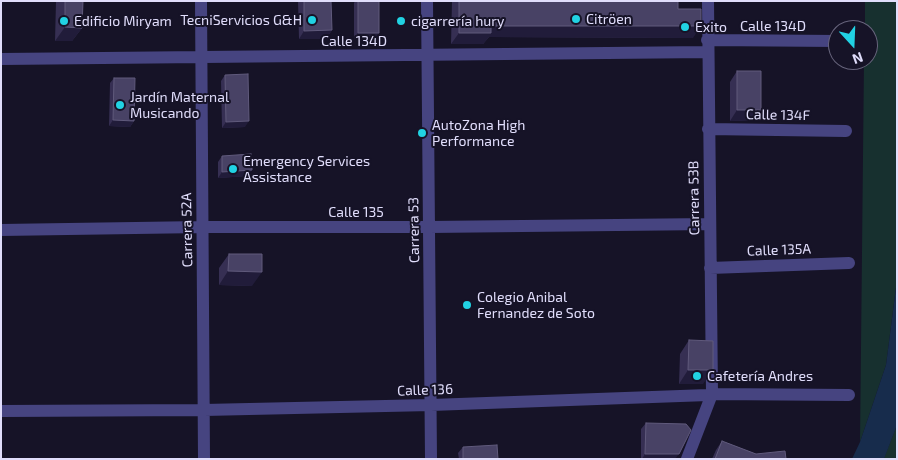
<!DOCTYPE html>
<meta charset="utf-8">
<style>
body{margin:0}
#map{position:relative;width:898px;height:460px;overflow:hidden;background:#161327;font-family:"Exo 2",sans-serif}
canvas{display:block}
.frame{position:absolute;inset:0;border:2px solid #e0ddfb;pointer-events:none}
.north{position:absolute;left:828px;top:20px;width:50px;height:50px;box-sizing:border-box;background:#161327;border:1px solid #67647c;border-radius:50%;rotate:160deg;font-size:14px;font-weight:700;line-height:20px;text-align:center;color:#e0ddfb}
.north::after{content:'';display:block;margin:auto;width:18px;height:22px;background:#21d2e3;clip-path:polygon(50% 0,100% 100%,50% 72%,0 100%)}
</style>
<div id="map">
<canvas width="898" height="460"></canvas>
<div class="frame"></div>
<div class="north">N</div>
</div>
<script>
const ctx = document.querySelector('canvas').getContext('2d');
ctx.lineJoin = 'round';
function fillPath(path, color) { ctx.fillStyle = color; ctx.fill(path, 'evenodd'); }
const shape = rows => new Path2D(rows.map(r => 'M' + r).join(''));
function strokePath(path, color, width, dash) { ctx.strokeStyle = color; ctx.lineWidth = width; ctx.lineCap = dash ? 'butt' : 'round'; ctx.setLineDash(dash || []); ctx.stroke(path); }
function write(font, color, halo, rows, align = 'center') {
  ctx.font = font + ' "Exo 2",sans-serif'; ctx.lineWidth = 4; ctx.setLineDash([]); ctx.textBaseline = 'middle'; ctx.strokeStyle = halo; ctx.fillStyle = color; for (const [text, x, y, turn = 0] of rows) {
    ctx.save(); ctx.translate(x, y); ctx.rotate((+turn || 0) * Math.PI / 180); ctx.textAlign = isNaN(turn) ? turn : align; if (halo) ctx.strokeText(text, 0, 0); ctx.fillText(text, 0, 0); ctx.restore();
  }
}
fillPath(shape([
 [865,1,897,1,897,280,886,365,860,442,864,60,868,60,868,30,865,30],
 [897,425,897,459,884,459,884,458]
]), '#17302f');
fillPath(shape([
 [897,280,897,425,884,459,852,459,860,442,886,365]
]), '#172c4c');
strokePath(shape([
 [201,1,204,459],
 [427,1,431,459],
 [707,40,838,41],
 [1,59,708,52],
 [708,129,846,131],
 [1,230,202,227,429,227,710,224],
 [710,268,849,263],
 [1,411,204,410,431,405,708,395,712,394,849,395],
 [687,459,712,394,708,1]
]), '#464480', 12);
fillPath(shape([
 [56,1,83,1,82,28,72,41,55,41],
 [298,1,331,1,332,30,326,39,299,39],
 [355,1,379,1,375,39,354,39,354,3],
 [452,1,678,1,678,9,693,38,489,37,483,44,451,44],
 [737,71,754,120,730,121,730,82],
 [225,75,245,127,222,128,221,81],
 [114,78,134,121,130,127,109,126,110,83],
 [222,156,248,176,218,178,218,162],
 [229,254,252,286,219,285,219,268],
 [689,340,703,384,679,384,680,354],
 [646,423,675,459,641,459,641,429],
 [722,441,756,454,786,459,712,459,716,450],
 [463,447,498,459,459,459,458,453]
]), '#362f53');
fillPath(shape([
 [491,26,701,26,693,38,489,37,483,44,451,44,459,33],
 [65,27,82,28,72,41,55,41],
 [332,30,326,39,299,39,304,31],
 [358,33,379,33,375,39,354,39],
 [737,110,761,110,754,120,730,121],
 [113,120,134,121,130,127,109,126],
 [249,121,245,127,222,128,226,122],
 [252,170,248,176,218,178,222,172],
 [228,271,262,272,252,286,219,285],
 [688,370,713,370,703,384,679,384],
 [645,454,679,454,675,459,642,459]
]), '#211c3a');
const building = shape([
 [65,1,83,1,82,28,65,27,65,1],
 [304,1,331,1,332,30,304,31,304,1],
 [358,1,379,1,379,33,358,33,358,1],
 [459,1,678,1,678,9,701,9,701,26,491,26,491,33,459,33,459,1],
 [737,71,761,71,761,110,737,110,737,71],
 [248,74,249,121,226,122,225,75,248,74],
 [114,78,135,78,134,121,113,120,114,78],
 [251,154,252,170,222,172,222,156,251,154],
 [229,254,262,254,262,272,228,271,229,254],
 [689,340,713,341,713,370,688,370,689,340],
 [646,423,686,424,691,430,679,454,645,454,646,423],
 [722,441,756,454,785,451,786,459,715,459,722,441],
 [497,445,498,459,463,459,463,447,497,445]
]);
fillPath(building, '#484265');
strokePath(building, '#605a7c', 1);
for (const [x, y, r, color] of [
 [576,19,5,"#21d2e3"],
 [312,20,5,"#21d2e3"],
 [64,21,5,"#21d2e3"],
 [401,21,5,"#21d2e3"],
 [685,27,5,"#21d2e3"],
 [120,105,5,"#21d2e3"],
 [422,133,5,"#21d2e3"],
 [233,169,5,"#21d2e3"],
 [467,305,5,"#21d2e3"],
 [697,376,5,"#21d2e3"]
]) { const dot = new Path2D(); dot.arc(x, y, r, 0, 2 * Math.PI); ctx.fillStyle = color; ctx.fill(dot); strokePath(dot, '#161327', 2); }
write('14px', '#e0ddfb', '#161327', [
 ["Citröen",586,19],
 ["TecniServicios G&H",302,20,"right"],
 ["Edificio Miryam",74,21],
 ["cigarrería hury",411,21],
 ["Exito",695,27],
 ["Jardín Maternal",130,97],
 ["Musicando",130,113],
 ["AutoZona High",432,125],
 ["Performance",432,141],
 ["Emergency Services",243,161],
 ["Assistance",243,177],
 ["Colegio Anibal",477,297],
 ["Fernandez de Soto",477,313],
 ["Cafetería Andres",707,376]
], 'left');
write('14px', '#e0ddfb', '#161327', [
 ["Calle 134D",773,26],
 ["Calle 134D",354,41],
 ["Calle 134F",778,115,1],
 ["Carrera 53B",694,198,-91],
 ["Calle 135",356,212],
 ["Carrera 52A",187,230,-91],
 ["Carrera 53",414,230,-91],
 ["Calle 135A",779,250,-2],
 ["Calle 136",425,390,-2]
]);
</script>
